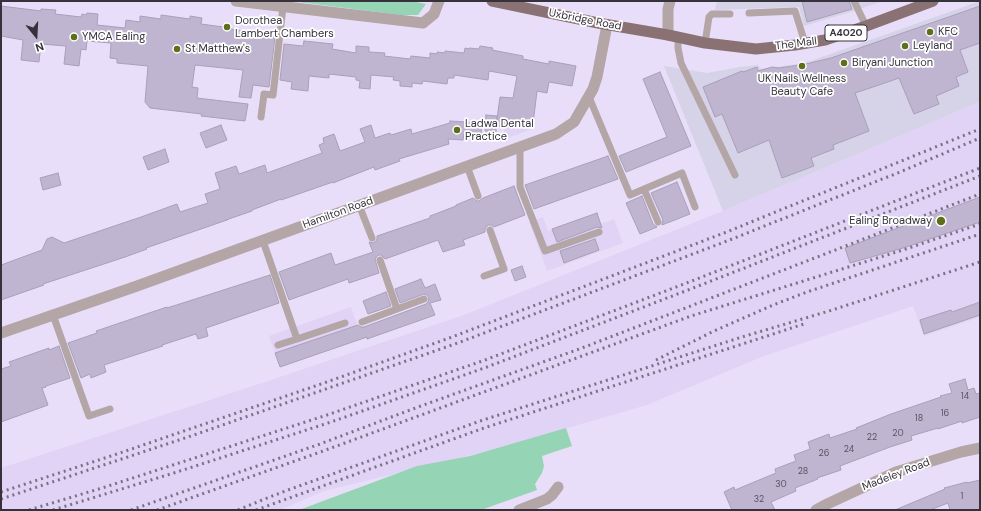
<!DOCTYPE html>
<style>
body{margin:0}
#map{position:relative;width:981px;height:511px;overflow:hidden;background:#e8def9;font-family:"DM Sans",sans-serif}
canvas{display:block}
.frame{position:absolute;inset:0;border:2px solid #35323c;pointer-events:none}
.north{position:absolute;left:16px;top:16px;width:40px;height:40px;-webkit-text-stroke:3px #fff;paint-order:stroke;rotate:162deg;font-size:11px;font-weight:700;line-height:16px;text-align:center;color:#35323c}
.north::after{content:'';display:block;margin:auto;width:14px;height:18px;background:#35323c;clip-path:polygon(50% 0,100% 100%,50% 72%,0 100%)}
</style>
<div id="map">
<canvas width="981" height="511"></canvas>
<div class="frame"></div>
<div class="north">N</div>
</div>
<script>
const ctx = document.querySelector('canvas').getContext('2d');
ctx.lineJoin = 'round';
function fillPath(path, color) { ctx.fillStyle = color; ctx.fill(path, 'evenodd'); }
const shape = rows => new Path2D(rows.map(r => 'M' + r).join(''));
function strokePath(path, color, width, dash) { ctx.strokeStyle = color; ctx.lineWidth = width; ctx.lineCap = dash ? 'butt' : 'round'; ctx.setLineDash(dash || []); ctx.stroke(path); }
function write(font, color, halo, rows, align = 'center') {
  ctx.font = font + ' "DM Sans",sans-serif'; ctx.lineWidth = 3.5; ctx.setLineDash([]); ctx.textBaseline = 'middle'; ctx.strokeStyle = halo; ctx.fillStyle = color; for (const [text, x, y, turn = 0] of rows) {
    ctx.save(); ctx.translate(x, y); ctx.rotate((+turn || 0) * Math.PI / 180); ctx.textAlign = isNaN(turn) ? turn : align; if (halo) ctx.strokeText(text, 0, 0); ctx.fillText(text, 0, 0); ctx.restore();
  }
}
fillPath(shape([
 [717,1,883,1,854,11,804,26,799,7,715,10],
 [980,1,980,102,723,211,664,66,707,73,740,67,758,65,761,69,805,63]
]), '#d6d3e8');
fillPath(shape([
 [500,97,536,101,532,129,502,140,505,127,496,126],
 [980,102,980,317,924,336,913,306,764,356,647,405,495,449,324,491,280,510,1,510,1,468,265,382,464,315,723,211],
 [597,213,601,224,614,219,623,243,547,271,529,222,543,217,548,231],
 [351,307,362,338,280,367,269,336]
]), '#e0d3f5');
fillPath(shape([
 [291,1,411,1,426,4,418,15,400,15],
 [566,428,572,446,542,456,544,466,542,473,535,484,537,490,481,510,299,510,417,466,470,456]
]), '#95d4b5');
const building = shape([
 [802,1,849,1,852,9,807,22,802,1],
 [1,6,41,11,41,9,56,10,55,14,81,17,82,14,86,15,87,13,98,14,97,25,125,28,126,20,140,22,140,16,161,19,161,15,190,19,190,16,202,18,201,24,231,28,231,29,244,31,244,34,275,37,269,87,253,85,251,98,239,97,243,70,195,65,192,87,198,88,197,98,248,104,245,121,201,116,202,114,150,108,145,102,148,66,117,63,117,59,110,58,111,43,87,41,86,50,81,49,79,66,64,64,66,46,41,44,39,62,21,60,23,40,1,36,1,6],
 [980,6,980,43,960,50,968,72,956,77,959,86,936,96,939,104,914,114,899,78,879,85,855,93,869,131,833,145,834,149,811,158,814,166,782,178,769,140,738,153,722,114,715,117,703,87,742,71,743,72,757,67,758,71,772,67,779,68,806,64,831,58,980,6],
 [304,41,333,44,332,49,356,53,356,46,369,47,369,52,385,53,384,56,410,59,411,56,430,58,430,53,437,54,437,52,445,53,445,51,464,53,465,48,469,49,469,48,479,49,480,46,493,48,492,50,523,56,523,59,549,64,549,61,576,66,572,86,549,82,547,93,537,91,533,124,509,127,496,126,500,97,513,98,517,76,489,71,488,80,454,75,454,78,448,78,447,84,423,81,422,84,412,83,412,87,400,86,400,81,393,80,394,77,371,75,370,89,359,88,360,81,356,80,356,77,329,74,329,78,309,76,308,91,291,89,292,82,280,80,284,44,303,46,304,41],
 [660,72,691,146,626,172,619,156,667,137,643,79,660,72],
 [486,115,497,116,496,132,485,131,486,115],
 [450,121,482,123,481,135,464,134,463,140,448,139,449,144,399,159,400,161,375,170,374,167,333,183,333,182,281,200,281,199,252,210,252,211,226,220,227,220,146,248,147,249,125,257,43,284,44,285,1,300,1,265,42,250,47,239,52,237,64,243,141,217,177,204,180,212,208,203,205,194,220,189,215,173,236,166,239,174,265,165,267,173,322,153,319,145,324,143,323,138,334,134,340,151,365,142,360,129,371,125,375,138,390,133,391,135,411,129,412,134,450,123,450,121],
 [221,125,227,140,206,148,200,133,221,125],
 [165,149,169,162,148,170,143,157,165,149],
 [608,156,618,179,534,209,525,185,608,156],
 [58,173,61,185,43,190,40,178,58,173],
 [677,182,690,214,662,225,663,220,651,193,677,182],
 [514,186,525,215,494,227,491,225,488,225,485,229,485,232,463,240,465,245,443,252,438,240,385,259,381,255,378,255,375,259,379,273,349,283,348,279,289,300,279,272,331,253,335,265,373,252,369,242,373,243,376,241,377,239,377,236,430,218,430,216,456,206,456,205,473,198,477,201,479,201,483,198,514,186],
 [642,196,653,224,657,227,640,234,626,203,642,196],
 [980,197,980,222,903,248,850,263,845,248,980,197],
 [597,213,602,228,597,227,557,242,552,229,597,213],
 [595,239,599,250,564,263,560,251,595,239],
 [522,266,526,277,515,281,511,270,522,266],
 [270,275,279,303,206,328,208,336,198,339,196,334,162,345,163,346,104,365,106,372,91,378,90,374,81,378,68,343,97,333,96,331,167,307,167,308,211,294,270,275],
 [421,279,425,288,435,284,441,300,430,303,435,315,367,339,367,337,280,367,275,353,358,325,361,327,364,327,426,304,428,302,429,298,427,295,424,294,400,303,395,289,421,279],
 [386,292,391,306,368,314,363,301,386,292],
 [980,302,980,315,924,334,920,320,951,310,952,312,980,302],
 [59,346,70,378,46,386,46,387,42,388,48,405,1,422,1,369,11,366,9,362,49,348,49,350,59,346],
 [965,379,968,390,974,388,976,394,980,393,980,417,962,423,962,421,938,429,938,428,911,436,912,440,890,447,840,466,841,470,817,478,818,479,795,488,796,491,771,502,775,510,732,510,724,492,734,487,735,490,776,473,775,469,796,461,794,455,810,449,808,442,829,434,830,438,857,429,856,428,891,414,941,397,940,396,952,393,949,384,965,379],
 [980,480,980,510,950,510,948,503,930,510,895,510,945,489,944,488,967,482,967,483,980,480]
]);
fillPath(building, '#bfb5d0');
strokePath(building, '#a89fb9', 1);
strokePath(shape([
 [854,1,866,26],
 [749,13,795,11,805,43],
 [678,38,678,48,681,63,735,175],
 [705,43,709,17,712,14,730,14],
 [589,97,630,195,682,173,695,207],
 [261,117,264,94,273,95,283,7],
 [520,148,520,187,545,251,599,232],
 [467,166,478,196],
 [644,189,658,222],
 [359,205,372,238],
 [263,241,297,339,345,323],
 [380,260,397,309],
 [484,276,504,269,490,230],
 [53,315,89,416,110,409],
 [362,322,424,299],
 [278,345,297,339]
]), '#b4a5a6', 7);
strokePath(shape([
 [236,1,423,23,434,14,439,1],
 [668,35,668,9,670,1],
 [1,333,137,286,556,134,574,122,593,89,597,77,607,25],
 [519,510,547,499,552,495,558,487]
]), '#b4a5a6', 11);
strokePath(shape([
 [816,510,825,505,896,472,961,452,980,448]
]), '#b4a5a6', 11);
strokePath(shape([
 [492,1,598,23,668,35,705,43,756,49,795,45,825,40,866,26,933,1]
]), '#8a7174', 11);
strokePath(shape([
 [656,360,714,331,773,305,807,292,980,234],
 [1,492,114,455,324,383,452,337,724,233,980,129],
 [1,499,191,436,455,344,727,241,900,172,980,138],
 [29,510,102,488,330,414,485,360,684,284,980,168],
 [53,510,177,472,331,422,487,367,688,290,980,176],
 [131,510,320,444,418,407,582,348,980,194],
 [157,510,323,451,691,316,903,250,980,224],
 [238,510,262,500,288,490,480,421,742,337,829,311,980,262],
 [256,510,484,428,807,323]
]), '#787282', 3, [2, 4]);
for (const [x, y, r, color] of [
 [227,27,4,"#5e6f1c"],
 [930,32,4,"#5e6f1c"],
 [74,37,4,"#5e6f1c"],
 [905,46,4,"#5e6f1c"],
 [177,49,4,"#5e6f1c"],
 [844,63,4,"#5e6f1c"],
 [802,66,4,"#5e6f1c"],
 [457,130,4,"#5e6f1c"],
 [941,221,5,"#5e6f1c"]
]) { const dot = new Path2D(); dot.arc(x, y, r, 0, 2 * Math.PI); ctx.fillStyle = color; ctx.fill(dot); strokePath(dot, '#fff', 1.5); }
write('9px', '#585361', null, [
 ["14",965,397],
 ["16",945,414],
 ["18",919,419],
 ["20",898,434],
 ["22",872,438],
 ["24",849,450],
 ["26",824,454],
 ["28",803,472],
 ["30",781,485],
 ["1",962,497],
 ["32",759,500]
]);
for (const [x, y, w] of [
 [846,33,42]
]) { const box = new Path2D(); box.roundRect(x - w / 2, y - 8, w, 16, 3); ctx.fillStyle = '#fff'; ctx.fill(box); strokePath(box, '#35323c', 1); }
write('bold 10px', '#35323c', null, [
 ["A4020",846,33]
]);
write('11px', '#35323c', '#fff', [
 ["Uxbridge Road",585,20,11],
 ["The Mall",796,44,-7],
 ["Hamilton Road",338,213,-20],
 ["Madeley Road",896,475,-21]
]);
write('11px', '#35323c', '#fff', [
 ["Dorothea",235,21],
 ["Lambert Chambers",235,34],
 ["KFC",938,32],
 ["YMCA Ealing",82,37],
 ["Leyland",913,46],
 ["St Matthew's",185,49],
 ["Biryani Junction",852,63],
 ["UK Nails Wellness",802,79,"center"],
 ["Beauty Cafe",802,92,"center"],
 ["Ladwa Dental",465,124],
 ["Practice",465,137],
 ["Ealing Broadway",932,221,"right"]
], 'left');
</script>
